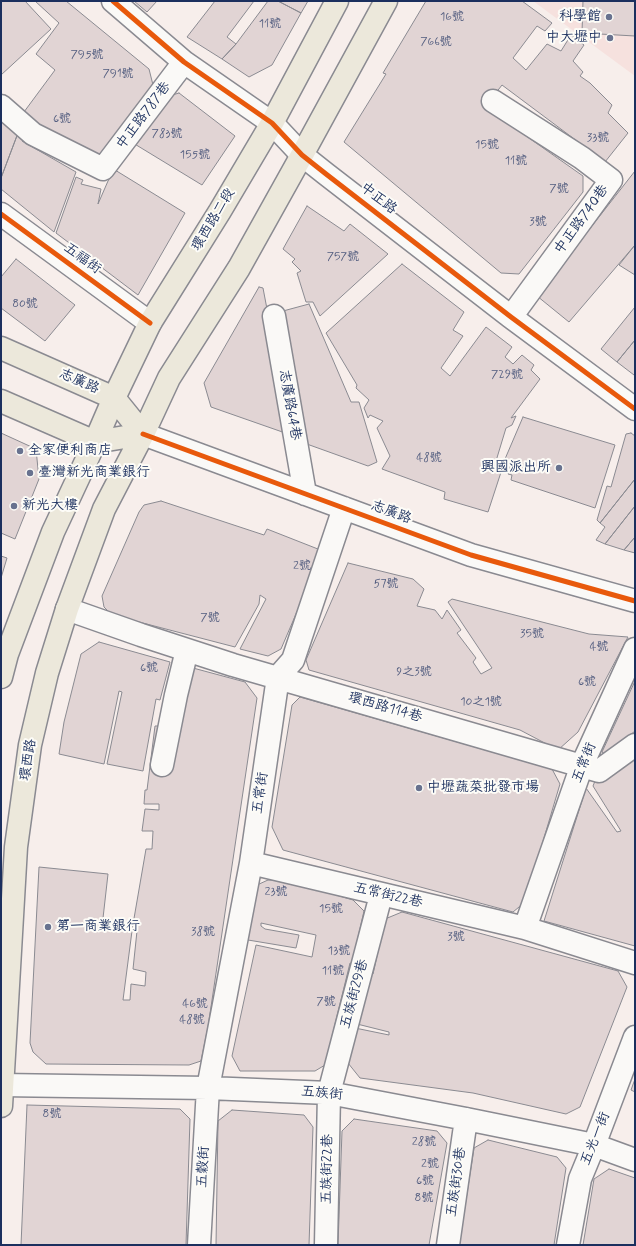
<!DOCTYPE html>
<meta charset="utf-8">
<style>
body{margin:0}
#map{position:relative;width:636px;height:1246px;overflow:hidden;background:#f7eeeb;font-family:Mynerve,sans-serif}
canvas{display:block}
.frame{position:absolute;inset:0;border:2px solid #1b2f5e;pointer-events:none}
</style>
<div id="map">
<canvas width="636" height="1246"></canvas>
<div class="frame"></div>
</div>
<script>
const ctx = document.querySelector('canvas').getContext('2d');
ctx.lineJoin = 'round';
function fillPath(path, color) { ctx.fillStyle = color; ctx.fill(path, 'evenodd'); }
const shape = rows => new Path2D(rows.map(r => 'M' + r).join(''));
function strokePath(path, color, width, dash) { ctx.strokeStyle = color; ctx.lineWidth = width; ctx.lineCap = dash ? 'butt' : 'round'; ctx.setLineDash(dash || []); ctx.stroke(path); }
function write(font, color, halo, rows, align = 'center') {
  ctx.font = font + ' Mynerve,"LXGW WenKai TC",sans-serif'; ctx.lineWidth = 4; ctx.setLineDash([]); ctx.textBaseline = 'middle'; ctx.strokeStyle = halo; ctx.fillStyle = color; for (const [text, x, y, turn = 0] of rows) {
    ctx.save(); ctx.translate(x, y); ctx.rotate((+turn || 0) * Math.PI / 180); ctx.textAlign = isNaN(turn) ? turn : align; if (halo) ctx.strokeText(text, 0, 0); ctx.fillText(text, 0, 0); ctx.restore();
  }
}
fillPath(shape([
 [533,1,635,1,635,76]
]), '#f6e1de');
const building = shape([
 [1,1,25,1,51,29,1,75,1,1],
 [35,1,66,1,149,69,153,85,96,160,21,116,55,70,36,54,59,23,35,1],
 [134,1,157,1,147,12,134,1],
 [215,1,254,1,227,37,236,44,222,59,187,37,215,1],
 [268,1,278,1,301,13,272,65,249,77,222,59,236,44,268,1],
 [278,1,308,1,301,13,278,1],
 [426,1,522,1,552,23,545,31,537,26,513,58,526,70,547,44,561,51,571,35,584,45,573,61,583,72,580,76,590,83,612,105,608,113,628,133,605,162,502,85,485,107,583,176,583,192,519,274,501,273,344,142,386,74,383,73,426,1],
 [583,1,635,1,635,36,582,33,583,1],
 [179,93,235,136,202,185,133,143,169,96,179,93],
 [1,120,18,133,1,178,1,120],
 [18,133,25,139,22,141,76,172,54,232,1,189,1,178,18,133],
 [115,170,185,213,138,295,56,233,76,177,83,180,81,184,101,189,98,204,108,181,115,170],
 [635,171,635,245,569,322,537,296,635,171],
 [307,206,344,231,350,224,388,254,320,316,313,302,306,302,297,273,301,271,292,262,295,259,283,249,307,206],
 [635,245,635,275,619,265,635,245],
 [16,259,75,305,45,341,1,308,1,277,16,259],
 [402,264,464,312,453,330,463,336,441,368,450,376,486,327,512,347,505,357,513,364,522,355,534,365,531,370,540,379,511,418,516,416,512,425,506,428,496,461,504,463,488,512,444,499,445,492,382,469,390,456,377,428,383,421,370,415,368,418,364,408,369,400,356,388,357,385,326,333,402,264],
 [259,287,263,288,291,435,211,407,204,383,259,287],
 [309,304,351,402,359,402,377,462,368,466,304,443,283,311,309,304],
 [635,307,635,340,617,362,601,349,635,307],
 [635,340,635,373,634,375,617,362,635,340],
 [523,417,615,445,595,508,511,480,512,475,508,474,512,461,505,459,523,417],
 [1,433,36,449,39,479,15,539,1,533,1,433],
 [631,433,635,436,635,479,600,523,597,520,607,486,611,487,626,434,631,433],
 [635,479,635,506,605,544,596,540,605,527,600,523,635,479],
 [161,501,264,535,267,529,323,551,281,649,268,656,240,649,266,599,260,595,259,604,235,647,112,615,104,607,102,596,139,512,144,505,161,501],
 [635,506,635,537,624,550,605,544,635,506],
 [635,537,635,553,624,550,635,537],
 [1,556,7,558,1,578,1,556],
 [348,563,413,579,424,589,417,606,435,610,442,619,447,610,461,630,457,633,476,658,473,662,481,674,492,668,448,602,452,599,589,634,628,637,578,732,558,750,520,730,309,670,306,660,348,563],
 [99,642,170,662,160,700,156,699,143,771,107,764,122,692,119,691,104,764,59,754,64,722,81,654,99,642],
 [193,668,245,682,257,698,208,1027,201,1061,189,1065,46,1064,33,1052,30,1043,39,867,108,874,102,927,104,930,114,931,114,928,132,931,123,1000,130,1000,131,984,145,986,146,972,133,969,137,931,132,930,146,849,152,849,153,831,142,831,145,809,159,810,159,804,144,804,145,790,147,790,155,726,164,726,193,668],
 [635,681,635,731,606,755,602,752,635,681],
 [300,697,552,769,560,784,525,902,513,912,283,850,272,827,292,705,300,697],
 [635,754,635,946,544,921,586,788,617,832,621,831,593,786,595,781,635,754],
 [268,880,286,880,353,900,364,911,352,964,350,963,325,1065,315,1071,240,1071,232,1056,256,945,312,957,316,935,261,923,261,926,265,929,299,935,296,948,248,940,257,885,268,880],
 [402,912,618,971,627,987,580,1107,566,1114,473,1093,360,1078,348,1063,355,1028,389,1035,389,1032,357,1024,369,973,373,974,385,919,402,912],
 [635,1079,635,1092,631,1090,635,1079],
 [27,1105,180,1109,190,1119,186,1245,21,1245,27,1105],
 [232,1110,304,1115,313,1127,309,1245,216,1245,218,1121,232,1110],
 [354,1119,437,1131,447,1143,429,1245,338,1245,342,1131,354,1119],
 [488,1140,557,1157,566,1168,554,1245,459,1245,474,1148,488,1140],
 [609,1169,635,1178,635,1245,583,1245,594,1179,609,1169]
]);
fillPath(building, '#e1d4d4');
strokePath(building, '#8a8a91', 1);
const minor = shape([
 [113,1,184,62,272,123,302,155,326,174,511,317,635,409],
 [493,101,582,158,611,180,511,317],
 [1,106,33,134,103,169,184,62],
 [1,214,150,323],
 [274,316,305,494],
 [143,434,471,555,635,601],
 [67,609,141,635,233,665,599,771,635,745],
 [635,649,582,765,525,928,635,963],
 [162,765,176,695,187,650],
 [251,863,525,928],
 [1,1085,208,1088,329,1093,466,1119,594,1145,635,1160],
 [199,1245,208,1088,251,863,278,677,293,660,344,508],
 [326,1245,329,1093,381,895],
 [448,1245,466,1119],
 [568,1245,580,1179,594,1145,635,1037]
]);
const major = shape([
 [1,348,114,398,143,434],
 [1,401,95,442,143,434],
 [1,677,7,654,53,532,95,442,114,398,150,323,220,211,272,123,337,1],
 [1,1106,16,847,30,745,47,673,67,609,104,509,143,434,169,378,239,268,302,155,386,1]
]);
strokePath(minor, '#8a8a91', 25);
strokePath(major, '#8a8a91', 25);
strokePath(minor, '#faf9f7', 22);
strokePath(major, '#ece8db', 22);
strokePath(shape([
 [113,1,184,62,272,123,302,155,326,174,511,317,635,409],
 [1,214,150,323],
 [143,434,471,555,635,601]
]), '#e8590c', 5);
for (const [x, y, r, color] of [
 [609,17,4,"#68728f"],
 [610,38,4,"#68728f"],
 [20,451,4,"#68728f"],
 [559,468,4,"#68728f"],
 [30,473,4,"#68728f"],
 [14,506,4,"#68728f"],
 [419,788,4,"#68728f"],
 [48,927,4,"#68728f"]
]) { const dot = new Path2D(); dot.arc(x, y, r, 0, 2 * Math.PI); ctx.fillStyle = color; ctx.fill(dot); strokePath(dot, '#fdfcf7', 1.5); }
write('12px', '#505b7e', null, [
 ["16號",452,17],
 ["11號",270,24],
 ["766號",436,42],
 ["795號",87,55],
 ["791號",118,74],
 ["6號",62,119],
 ["783號",167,134],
 ["33號",598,138],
 ["15號",487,145],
 ["155號",195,155],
 ["11號",516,161],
 ["7號",559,189],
 ["3號",538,222],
 ["757號",343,257],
 ["80號",25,304],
 ["729號",507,375],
 ["48號",429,458],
 ["2號",302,566],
 ["57號",386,584],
 ["7號",210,618],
 ["35號",532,634],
 ["4號",599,647],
 ["6號",149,668],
 ["9之3號",414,672],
 ["6號",587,682],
 ["10之1號",481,702],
 ["23號",276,892],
 ["15號",331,909],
 ["38號",203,932],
 ["3號",456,937],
 ["13號",339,951],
 ["11號",333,971],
 ["7號",326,1002],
 ["46號",195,1004],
 ["48號",192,1020],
 ["8號",52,1114],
 ["28號",424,1142],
 ["2號",430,1164],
 ["6號",425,1181],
 ["8號",424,1198]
]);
write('14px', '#1b2f5e', '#fdfcf7', [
 ["科學館",601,17,"right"],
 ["中大壢中",602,38,"right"],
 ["全家便利商店",28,451],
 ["興國派出所",551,468,"right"],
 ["臺灣新光商業銀行",38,473],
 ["新光大樓",22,506],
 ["中壢蔬菜批發市場",427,788],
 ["第一商業銀行",56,927]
], 'left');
write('14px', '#1b2f5e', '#fdfcf7', [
 ["中正路787巷",144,116,-53],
 ["中正路",378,199,38],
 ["環西路二段",214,220,-59],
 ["中正路740巷",582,220,-54],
 ["五福街",82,259,36],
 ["志廣路",79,382,24],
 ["志廣路64巷",289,405,80],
 ["志廣路",391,513,20],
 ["環西路114巷",385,708,16],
 ["環西路",29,760,-81],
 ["五常街",585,763,-68],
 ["五常街",261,793,-82],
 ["五常街22巷",388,896,13],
 ["五族街29巷",355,994,-75],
 ["五族街",322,1094,5],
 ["五光一街",596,1139,-68],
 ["五穀街",204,1167,-87],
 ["五族街22巷",328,1169,-89],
 ["五族街30巷",457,1182,-82]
]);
</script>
